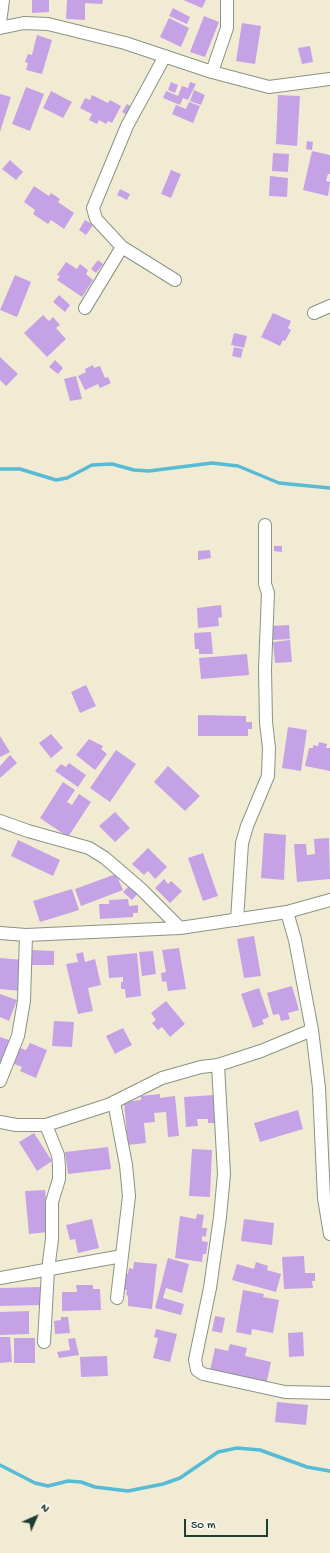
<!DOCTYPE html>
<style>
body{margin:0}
#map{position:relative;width:330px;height:1553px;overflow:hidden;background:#f2ebd4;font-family:"Gochi Hand",sans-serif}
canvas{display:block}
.north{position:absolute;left:16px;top:1497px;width:40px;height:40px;-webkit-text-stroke:3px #fdfcf7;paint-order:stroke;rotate:45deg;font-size:11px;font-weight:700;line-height:16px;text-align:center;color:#1f3d34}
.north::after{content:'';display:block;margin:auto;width:14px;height:18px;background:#1f3d34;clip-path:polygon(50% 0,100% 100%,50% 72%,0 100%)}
.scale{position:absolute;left:184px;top:1519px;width:84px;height:18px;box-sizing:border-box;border:2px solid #1f3d34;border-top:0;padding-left:5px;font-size:12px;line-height:14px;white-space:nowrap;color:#1f3d34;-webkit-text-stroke:3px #fdfcf7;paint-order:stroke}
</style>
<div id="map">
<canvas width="330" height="1553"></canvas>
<div class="north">N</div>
<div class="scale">50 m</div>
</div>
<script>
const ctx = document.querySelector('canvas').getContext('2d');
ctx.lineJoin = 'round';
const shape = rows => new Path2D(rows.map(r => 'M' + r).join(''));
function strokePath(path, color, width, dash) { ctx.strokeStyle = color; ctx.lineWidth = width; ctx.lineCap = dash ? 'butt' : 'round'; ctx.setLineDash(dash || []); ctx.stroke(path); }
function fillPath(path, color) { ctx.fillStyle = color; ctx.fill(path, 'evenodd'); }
strokePath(shape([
 [0,469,20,469,56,480,67,478,92,465,112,464,134,470,149,471,212,463,238,466,279,483,330,488],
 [0,1465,35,1483,48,1486,68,1481,81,1482,95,1487,128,1491,163,1484,180,1478,218,1452,237,1448,260,1450,307,1467,330,1471]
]), '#57bbd5', 3.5);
fillPath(shape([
 [32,0,49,0,49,12,32,13],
 [67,0,103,0,102,4,85,3,85,20,66,19],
 [183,0,206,0,202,8],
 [173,8,190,17,187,24,169,16],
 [204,16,219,22,205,57,190,52],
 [169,18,189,28,181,47,160,37],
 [242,23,261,26,255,64,236,61],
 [37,35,52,40,42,74,26,70,28,63,25,62,28,54,32,55],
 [310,46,313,62,302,64,298,48],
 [171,82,178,85,175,93,168,90],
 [190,82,196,84,188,100,183,98,180,105,163,98,166,91,178,96,182,86,188,88],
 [26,87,44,94,30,131,12,124],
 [194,90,205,95,201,105,190,101],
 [51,91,72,102,63,118,43,108],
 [0,94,11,97,0,132],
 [92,95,108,103,110,100,121,106,112,123,108,121,106,124,99,120,97,124,89,120,92,114,80,108,85,98,90,100],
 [278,95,300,96,297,146,276,144],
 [189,102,200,106,193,123,172,114,176,105,186,109],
 [127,104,132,107,127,115,122,112],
 [307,141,313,142,312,150,306,149],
 [312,151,330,155,330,174,328,174,326,181,330,182,328,196,303,190],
 [273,153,289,154,288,172,272,171],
 [10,160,23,172,16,180,2,169],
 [171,170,181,174,171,198,161,194],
 [270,176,288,178,287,197,269,196],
 [34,186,49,196,51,193,60,199,58,202,74,213,64,229,51,220,48,224,33,214,35,210,24,202],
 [120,189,130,194,127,200,117,195],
 [85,220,93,225,86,235,79,230],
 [98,260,103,264,96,273,91,269],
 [66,262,77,269,80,264,88,270,86,274,93,280,82,297,57,280,60,276,57,275],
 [15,275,31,282,17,317,0,310],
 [59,295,70,305,65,312,53,302],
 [273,313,291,321,288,328,291,330,285,341,283,340,280,346,261,337],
 [43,315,49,321,53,317,60,325,56,328,66,339,47,357,24,333],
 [234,333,247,336,244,348,231,345],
 [234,347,243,349,241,358,232,356],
 [0,357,18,374,6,386,0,380],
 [55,360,63,368,58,374,49,367],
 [93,365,94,368,100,366,105,378,108,377,111,383,100,388,98,384,85,390,78,376,86,372,85,369],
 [76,376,82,399,70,401,64,379],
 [274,546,282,546,282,552,274,551],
 [210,550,211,558,198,560,198,551],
 [221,605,222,617,218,618,219,626,198,628,197,608],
 [289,625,290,639,273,640,271,626],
 [211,632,213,654,199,654,199,649,195,649,194,633],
 [290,640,292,662,275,663,273,642],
 [247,654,249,675,201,679,199,658],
 [86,685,96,706,80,713,71,692],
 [198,715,246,716,246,722,252,722,252,729,248,729,248,736,198,736],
 [288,727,307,730,301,771,282,768],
 [51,734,63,748,51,758,39,743],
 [0,736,10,752,0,757],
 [89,739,103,746,101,749,107,754,95,770,76,755],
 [319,742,327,744,326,748,330,748,330,771,305,766,309,748,313,748,313,745,318,746],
 [116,750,136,764,110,802,90,788],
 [10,755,17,763,0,778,0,766],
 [69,763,86,775,78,787,55,771,61,764,66,767],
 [168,766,200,796,185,811,154,782],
 [63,782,75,790,67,802,72,805,79,794,91,802,68,837,40,818],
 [115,812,130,828,115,842,99,826],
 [264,833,286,835,284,880,261,878],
 [329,838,330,879,297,882,294,844,306,844,307,855,315,854,314,839],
 [18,840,60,860,53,876,11,856],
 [148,848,167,867,155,879,148,871,144,875,132,864],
 [203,853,218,896,203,901,188,858],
 [116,874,123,890,81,906,75,889],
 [164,879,168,884,171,881,182,891,170,903,155,888],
 [130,885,139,892,132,900,123,892],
 [72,889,79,910,40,922,33,901],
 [128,899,129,906,138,905,138,913,133,913,133,917,100,919,99,904,109,904,109,900],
 [254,936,261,976,244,978,237,939],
 [179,948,186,989,168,991,166,981,162,982,161,973,166,972,162,950],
 [30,950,54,951,54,965,29,965],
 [153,951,156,974,142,976,139,952],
 [83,952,85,962,95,959,101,985,88,988,93,1011,78,1014,66,964,78,962,76,954],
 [137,953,141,996,126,998,125,989,121,989,121,982,123,982,123,977,109,978,107,956],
 [0,958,23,960,21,991,0,989],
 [292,986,299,1010,288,1013,290,1019,281,1021,279,1014,273,1015,267,993],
 [259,988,269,1017,262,1020,264,1024,253,1028,241,994],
 [0,994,17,1000,9,1021,0,1017],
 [166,1001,185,1024,170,1037,162,1027,158,1030,152,1023,156,1020,151,1013],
 [54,1021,74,1022,72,1047,52,1046],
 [123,1028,132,1045,115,1054,106,1036],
 [0,1037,9,1040,3,1062,0,1062],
 [30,1043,47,1050,36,1078,20,1071,22,1067,14,1064,20,1048,26,1050],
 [160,1094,160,1098,175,1096,179,1136,168,1137,166,1112,154,1113,155,1122,144,1123,146,1143,128,1145,124,1102,141,1100,141,1096],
 [214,1095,217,1123,208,1123,208,1119,197,1119,198,1126,186,1127,184,1097],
 [298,1110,303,1129,260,1142,254,1123],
 [34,1133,52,1161,37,1171,19,1142],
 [108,1147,111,1169,68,1174,65,1152],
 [192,1149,212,1150,210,1197,189,1196],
 [45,1190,49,1232,29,1234,25,1191],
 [197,1214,204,1215,202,1228,207,1228,206,1237,202,1236,202,1241,208,1242,206,1254,203,1254,202,1262,175,1258,180,1216,196,1219],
 [92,1219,99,1248,78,1253,75,1239,70,1240,66,1225],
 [244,1219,274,1223,272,1245,241,1241],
 [304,1256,305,1273,315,1273,315,1281,312,1281,313,1288,284,1289,282,1257],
 [168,1258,189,1264,182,1293,166,1288,163,1298,184,1304,181,1315,155,1308],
 [134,1262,157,1264,152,1309,128,1306,128,1296,126,1295,127,1290,121,1290,123,1273,128,1274,129,1268,133,1269],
 [256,1262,268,1266,267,1270,281,1274,276,1292,232,1280,237,1264,254,1269],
 [76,1285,93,1285,93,1289,100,1289,101,1310,62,1311,62,1292,77,1292],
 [41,1287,42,1305,0,1306,0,1288],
 [243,1290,264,1294,263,1297,279,1300,273,1333,252,1329,251,1335,236,1332],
 [29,1311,29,1334,0,1335,0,1312],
 [215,1316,225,1318,222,1333,212,1331],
 [61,1317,68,1317,70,1333,55,1334,54,1321,61,1320],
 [156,1329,177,1334,170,1362,153,1358,158,1338,154,1337],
 [303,1332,304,1356,289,1357,288,1333],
 [0,1337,10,1337,12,1362,0,1363],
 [14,1338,35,1338,35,1363,14,1363],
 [75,1338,79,1355,59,1358,57,1352,70,1350,68,1339],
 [230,1344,247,1348,245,1356,271,1362,266,1385,210,1371,215,1348,228,1351],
 [107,1356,108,1376,81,1377,80,1357],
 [277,1402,308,1405,306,1425,275,1422]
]), '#c5a2e6');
const minor = shape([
 [0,23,3,0],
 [0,28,24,23,48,24,125,43,212,72,269,87,330,79],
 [165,56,127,126,93,208,96,219,122,247,175,280],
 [212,72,227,28,227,0],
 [85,308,122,247],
 [314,313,330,306],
 [0,821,28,831,89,848,105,858,141,889,180,928],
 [287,912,295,940,312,1030,319,1088,324,1198,330,1234],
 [237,920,242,843,247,826,268,776,269,748,266,722,265,669,268,593,265,584,265,525],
 [0,933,26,935,180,928,287,912,330,900],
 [218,1065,224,1174,220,1217,210,1288,195,1360,197,1370,203,1374,285,1392,330,1393],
 [0,1081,18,1036,24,1001,26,935],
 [114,1102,126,1165,129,1196,117,1298],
 [0,1122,16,1125,46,1125,108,1105,162,1078,201,1067,218,1065,261,1051,312,1030],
 [0,1278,122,1256],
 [44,1342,48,1270,52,1239,52,1202,59,1179,59,1166,58,1155,46,1125]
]);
strokePath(minor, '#889484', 14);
strokePath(minor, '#fff', 12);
</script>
